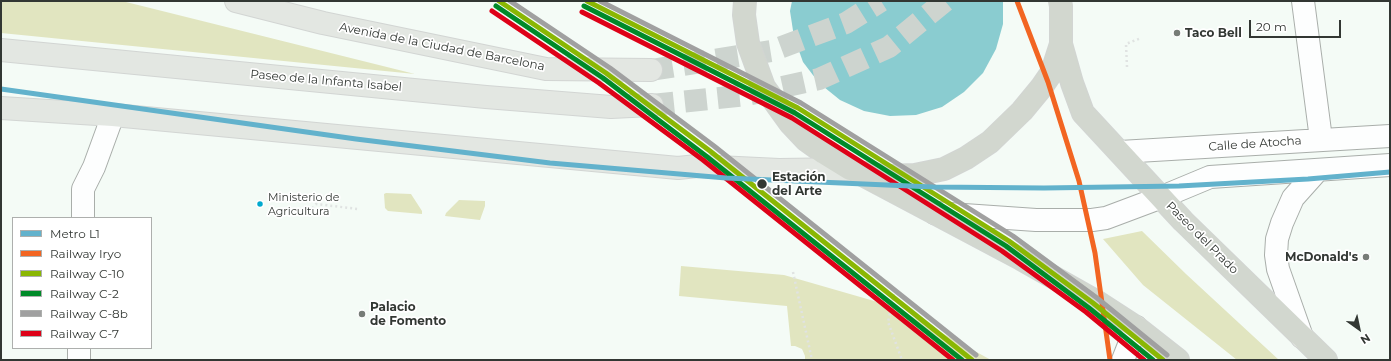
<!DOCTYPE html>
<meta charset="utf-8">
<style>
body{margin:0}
#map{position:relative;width:1391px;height:361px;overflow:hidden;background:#f4fbf6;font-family:Montserrat,sans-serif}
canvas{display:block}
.frame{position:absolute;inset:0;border:2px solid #323733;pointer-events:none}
.legend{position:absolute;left:12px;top:217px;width:140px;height:132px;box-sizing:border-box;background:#fff;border:1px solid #adafad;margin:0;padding:5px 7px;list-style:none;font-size:12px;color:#323733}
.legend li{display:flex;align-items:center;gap:8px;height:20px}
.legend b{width:20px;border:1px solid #adafad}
.north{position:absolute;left:1339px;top:309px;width:40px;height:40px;-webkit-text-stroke:3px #fff;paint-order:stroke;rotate:147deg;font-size:11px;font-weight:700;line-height:16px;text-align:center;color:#323733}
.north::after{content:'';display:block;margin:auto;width:14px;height:18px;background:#323733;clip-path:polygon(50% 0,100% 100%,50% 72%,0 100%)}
.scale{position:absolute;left:1249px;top:20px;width:92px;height:18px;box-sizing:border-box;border:2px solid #323733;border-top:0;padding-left:5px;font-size:12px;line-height:14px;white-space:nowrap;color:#323733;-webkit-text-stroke:3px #fff;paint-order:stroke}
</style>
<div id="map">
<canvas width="1391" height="361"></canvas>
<div class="frame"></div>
<ul class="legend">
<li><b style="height:5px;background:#62b2cc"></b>Metro L1</li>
<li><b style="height:5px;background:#f26522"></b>Railway Iryo</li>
<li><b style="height:5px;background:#8ab703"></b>Railway C-10</li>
<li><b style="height:5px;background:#008a29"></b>Railway C-2</li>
<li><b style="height:5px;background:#a0a0a0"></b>Railway C-8b</li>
<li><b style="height:5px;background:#de0118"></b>Railway C-7</li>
</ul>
<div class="north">N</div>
<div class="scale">20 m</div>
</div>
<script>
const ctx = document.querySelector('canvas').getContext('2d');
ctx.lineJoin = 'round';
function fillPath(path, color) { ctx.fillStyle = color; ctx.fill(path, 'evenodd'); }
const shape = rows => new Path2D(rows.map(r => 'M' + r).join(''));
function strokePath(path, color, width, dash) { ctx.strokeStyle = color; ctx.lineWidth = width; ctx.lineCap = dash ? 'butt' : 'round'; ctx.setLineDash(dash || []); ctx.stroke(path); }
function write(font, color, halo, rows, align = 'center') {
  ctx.font = font + ' Montserrat,sans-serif'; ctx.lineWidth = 3.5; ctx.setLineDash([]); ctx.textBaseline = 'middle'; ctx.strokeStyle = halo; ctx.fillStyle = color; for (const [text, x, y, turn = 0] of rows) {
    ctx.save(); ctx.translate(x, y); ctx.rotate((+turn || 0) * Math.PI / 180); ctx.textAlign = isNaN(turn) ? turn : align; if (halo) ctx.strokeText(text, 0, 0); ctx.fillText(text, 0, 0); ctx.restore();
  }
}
fillPath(shape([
 [1,1,122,1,415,74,1,33],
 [386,193,411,194,422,211,422,214,388,211,385,208,384,194],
 [459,200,485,201,485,206,480,220,445,216,446,213],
 [1142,231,1186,274,1279,360,1237,360,1143,285,1103,239],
 [681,266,784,275,895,307,991,360,805,360,805,356,802,349,795,346,791,346,787,306,679,296]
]), '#e1e5c0');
fillPath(shape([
 [792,1,1003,1,1003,24,996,49,983,73,964,92,942,107,916,115,890,116,864,111,840,100,819,83,803,62,794,37,790,11]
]), '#8accd0');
strokePath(shape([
 [651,70,771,51,846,23,881,1],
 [652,105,747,95,819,79,889,47,945,1]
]), '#cdd4cf', 22, [22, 11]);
const minor = shape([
 [1303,1,1321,139],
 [1120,152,1390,136],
 [935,213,1036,220,1092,220,1106,218,1162,197,1210,177,1390,165],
 [83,218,83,189,94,167,113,115],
 [1302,337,1278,269,1276,255,1277,239,1282,223,1293,198,1318,170],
 [79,360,79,348],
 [1123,360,1136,327]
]);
const major = shape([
 [236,1,323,23,546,69,651,70],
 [1,50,486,97,611,107,652,105],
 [1,108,113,115,678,168,697,166,779,170,850,169,855,171]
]);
const highway = shape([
 [745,1,744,15,748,43,764,87,790,123,806,140,824,153,850,169],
 [1061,44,1072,83,1083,113,1183,221,1326,360],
 [855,171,1021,259,1099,303,1136,327,1178,360],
 [867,173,885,176,915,175,944,169,966,158,990,142,1022,111,1041,88,1052,72,1061,44,1061,6,1060,1]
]);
strokePath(minor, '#a9aeaa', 24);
strokePath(major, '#d2d5d3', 24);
strokePath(highway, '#d2d5d3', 24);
strokePath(shape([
 [1127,67,1126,44,1141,38],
 [309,212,316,204,358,209],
 [793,272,812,360],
 [894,294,888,322,902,360]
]), '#e0e3e2', 2.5, [2, 3]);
strokePath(minor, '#fdfefe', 22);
strokePath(major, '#e3e7e2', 22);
strokePath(highway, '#d2d7cf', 22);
strokePath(shape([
 [1017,1,1048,82,1079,181,1095,253,1110,360]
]), '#f26522', 5);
strokePath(shape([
 [499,1,606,73,710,151,972,360],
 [587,1,798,108,1009,241,1093,303,1163,360]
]), '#8ab703', 5);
strokePath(shape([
 [496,6,603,78,706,156,962,360],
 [584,6,795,113,1006,246,1089,308,1153,360]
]), '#008a29', 5);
strokePath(shape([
 [510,1,610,68,714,146,976,355],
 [600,1,801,103,1013,236,1097,298,1167,355]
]), '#a0a0a0', 5);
strokePath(shape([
 [492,11,599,83,703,160,953,360],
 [582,12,792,118,1002,251,1086,312,1144,360]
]), '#de0118', 5);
strokePath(shape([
 [1,89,356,139,550,163,726,178,933,187,1044,188,1179,186,1308,179,1390,172]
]), '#62b2cc', 5);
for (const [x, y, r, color] of [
 [1177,33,4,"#767c77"],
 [762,184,5.5,"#323733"],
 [260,204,3.5,"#00a9ce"],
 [1366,257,4,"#767c77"],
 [362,314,4,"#767c77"]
]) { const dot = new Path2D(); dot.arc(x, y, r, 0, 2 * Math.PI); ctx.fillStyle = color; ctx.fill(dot); strokePath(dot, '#fff', 1.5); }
write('11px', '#323733', '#fff', [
 ["Ministerio de",268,198],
 ["Agricultura",268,212]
], 'left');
write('bold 12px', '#323733', '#fff', [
 ["Taco Bell",1185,33],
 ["McDonald's",1358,257,"right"],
 ["Palacio",370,307],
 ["de Fomento",370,321]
], 'left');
write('12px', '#323733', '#fff', [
 ["Avenida de la Ciudad de Barcelona",442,47,11],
 ["Paseo de la Infanta Isabel",326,81,5],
 ["Calle de Atocha",1255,144,-4],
 ["Paseo del Prado",1202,238,45]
]);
write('bold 12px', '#323733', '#fff', [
 ["Estación",772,177],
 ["del Arte",772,191]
], 'left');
</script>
